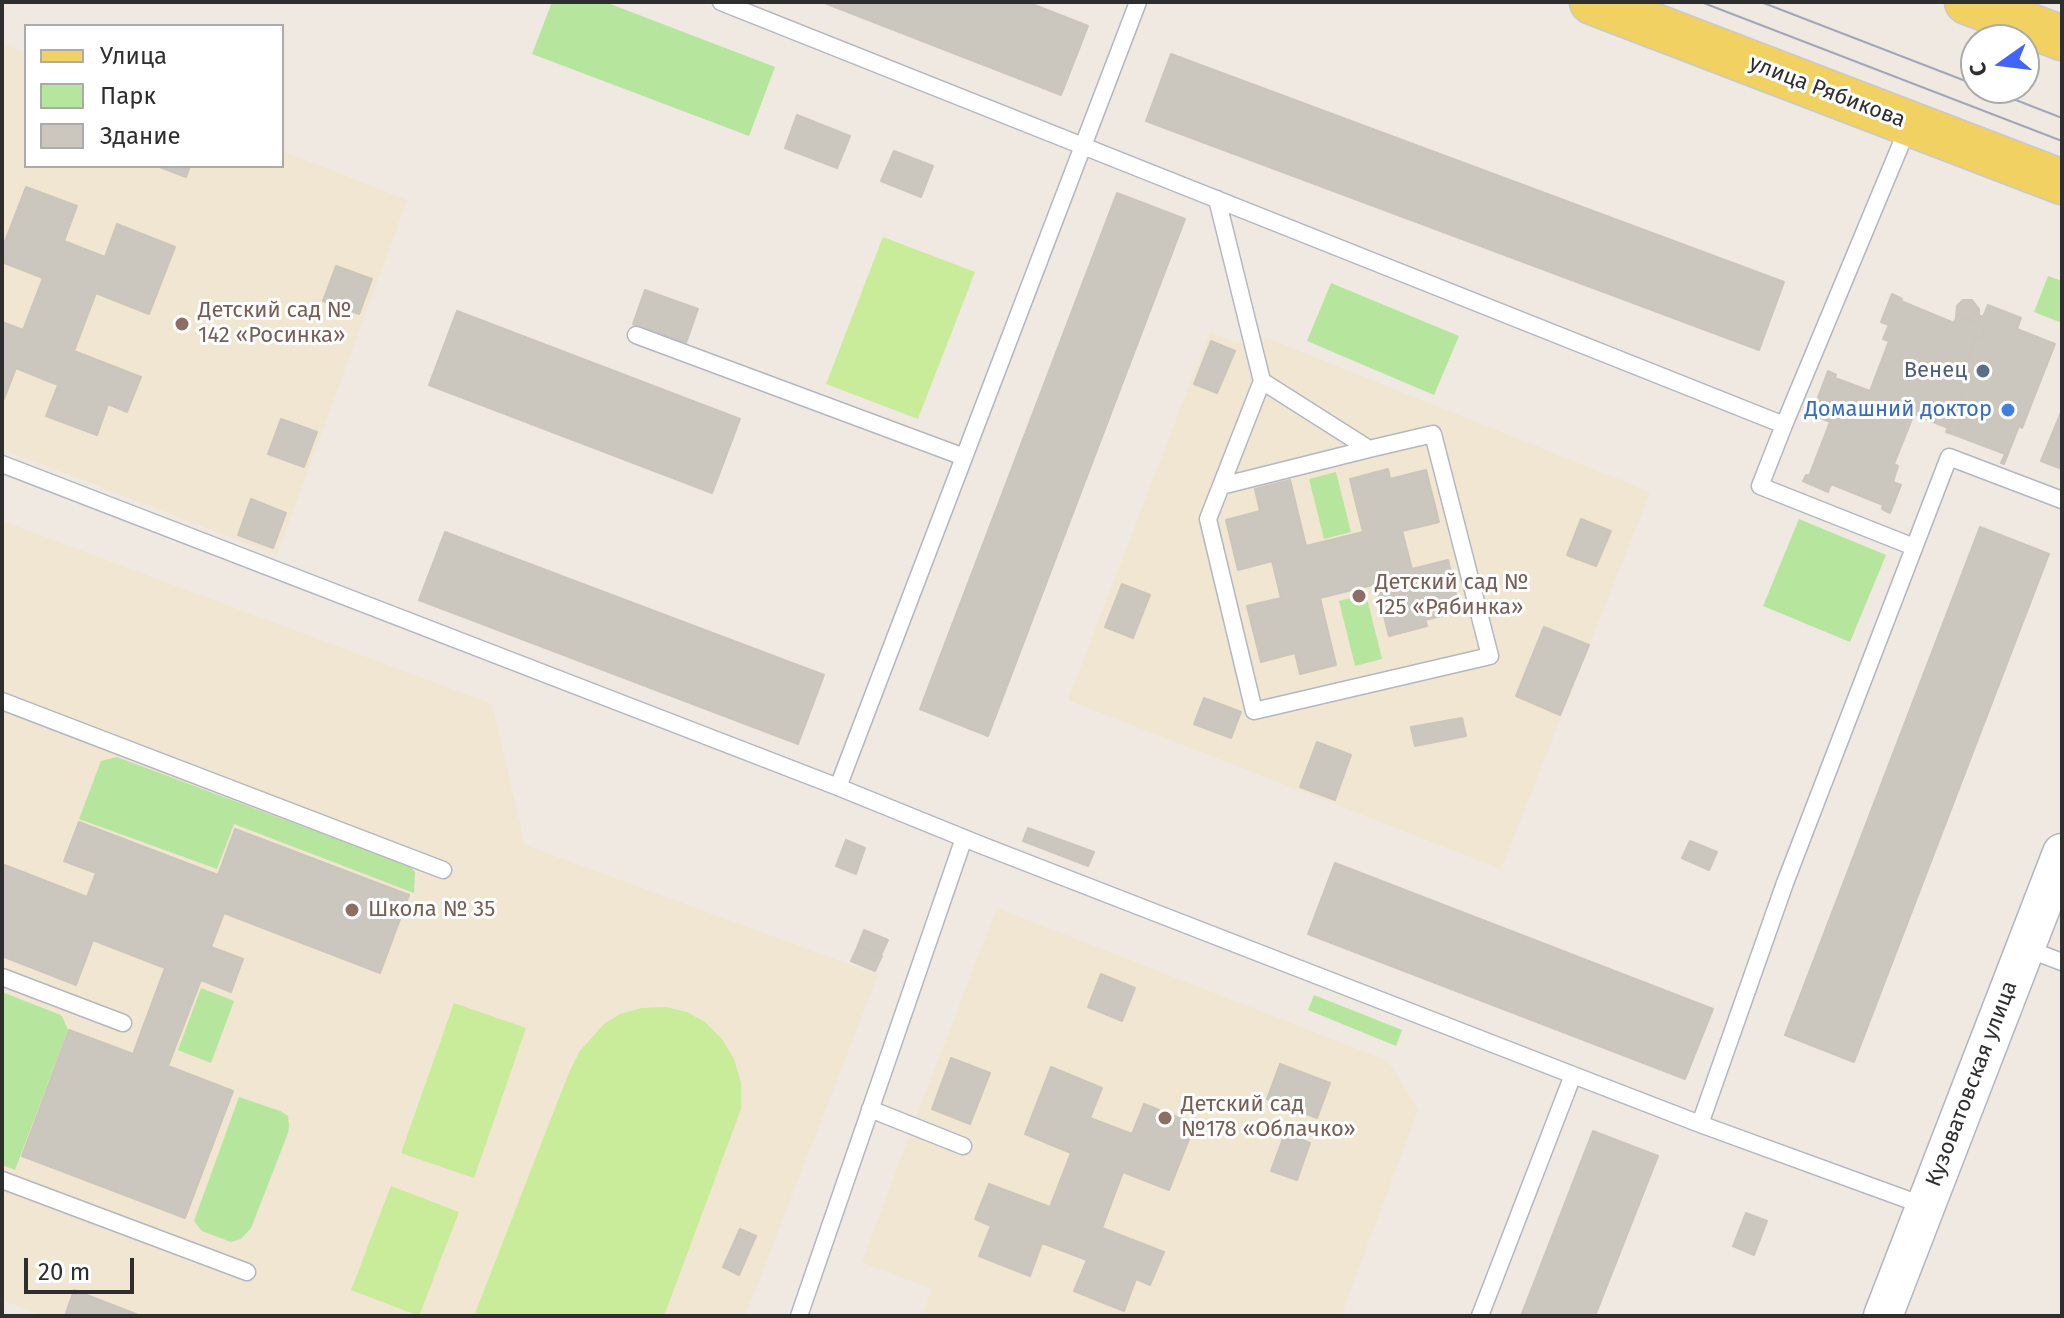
<!DOCTYPE html>
<meta charset="utf-8">
<style>
body{margin:0}
#map{position:relative;width:2064px;height:1318px;overflow:hidden;background:#efe9e1;font-family:"Fira Sans",sans-serif}
canvas{display:block}
.frame{position:absolute;inset:0;border:4px solid #2e2e2e;pointer-events:none}
.legend{position:absolute;left:24px;top:24px;width:260px;height:144px;box-sizing:border-box;background:#fff;border:2px solid #ababab;margin:0;padding:10px 14px;list-style:none;font-size:24px;color:#2e2e2e}
.legend li{display:flex;align-items:center;gap:16px;height:40px}
.legend b{width:40px;border:2px solid #ababab}
.north{position:absolute;left:1960px;top:24px;width:80px;height:80px;box-sizing:border-box;background:#fff;border:2px solid #ababab;border-radius:50%;rotate:256deg;font-size:22px;font-weight:700;line-height:32px;text-align:center;color:#2e2e2e}
.north::after{content:'';display:block;margin:auto;width:28px;height:36px;background:#4264fb;clip-path:polygon(50% 0,100% 100%,50% 72%,0 100%)}
.scale{position:absolute;left:24px;top:1258px;width:110px;height:36px;box-sizing:border-box;border:4px solid #2e2e2e;border-top:0;padding-left:10px;font-size:24px;line-height:28px;white-space:nowrap;color:#2e2e2e;-webkit-text-stroke:6px #fff;paint-order:stroke}
</style>
<div id="map">
<canvas width="2064" height="1318"></canvas>
<div class="frame"></div>
<ul class="legend">
<li><b style="height:10px;background:#f2d163"></b>Улица</li>
<li><b style="height:22px;background:#b6e59e"></b>Парк</li>
<li><b style="height:22px;background:#cbc7bf"></b>Здание</li>
</ul>
<div class="north">С</div>
<div class="scale">20 m</div>
</div>
<script>
const ctx = document.querySelector('canvas').getContext('2d');
ctx.lineJoin = 'round';
function fillPath(path, color) { ctx.fillStyle = color; ctx.fill(path, 'evenodd'); }
const shape = rows => new Path2D(rows.map(r => 'M' + r).join(''));
function strokePath(path, color, width, dash) { ctx.strokeStyle = color; ctx.lineWidth = width; ctx.lineCap = dash ? 'butt' : 'round'; ctx.setLineDash(dash || []); ctx.stroke(path); }
function write(font, color, halo, rows, align = 'center') {
  ctx.font = font + ' "Fira Sans",sans-serif'; ctx.lineWidth = 6; ctx.setLineDash([]); ctx.textBaseline = 'middle'; ctx.strokeStyle = halo; ctx.fillStyle = color; for (const [text, x, y, turn = 0] of rows) {
    ctx.save(); ctx.translate(x, y); ctx.rotate((+turn || 0) * Math.PI / 180); ctx.textAlign = isNaN(turn) ? turn : align; if (halo) ctx.strokeText(text, 0, 0); ctx.fillText(text, 0, 0); ctx.restore();
  }
}
fillPath(shape([
 [2,44,26,53,26,166,282,166,282,151,407,200,277,555,2,449],
 [1210,332,1237,343,1264,337,1650,492,1501,869,1068,700],
 [2,521,492,704,525,845,878,975,745,1316,44,1316,2,1300],
 [997,908,1388,1061,1418,1110,1341,1316,922,1316,932,1289,862,1262,913,1126]
]), '#f0e6d1');
fillPath(shape([
 [552,2,605,2,775,67,749,136,532,54],
 [2048,276,2062,281,2062,323,2034,312],
 [1331,283,1459,336,1434,395,1307,341],
 [1336,472,1351,532,1324,539,1309,479],
 [1799,519,1886,555,1850,642,1763,606],
 [1366,594,1382,659,1355,666,1339,601],
 [117,757,411,867,415,872,414,893,234,824,217,869,79,819,101,761],
 [201,988,234,1001,211,1063,178,1050],
 [2,992,58,1014,62,1016,68,1030,15,1170,2,1165],
 [1314,995,1402,1030,1396,1046,1308,1010],
 [239,1097,280,1111,288,1116,289,1125,288,1133,251,1228,241,1239,231,1242,202,1231,194,1221]
]), '#b6e59e');
fillPath(shape([
 [883,237,975,272,918,419,826,384],
 [454,1003,526,1028,474,1178,401,1153],
 [666,1007,687,1012,705,1022,722,1039,734,1059,741,1083,741,1109,664,1316,474,1316,568,1075,579,1052,604,1024,620,1014,642,1008],
 [391,1186,459,1212,419,1316,351,1290]
]), '#c9ec9a');
const building = shape([
 [822,2,1027,2,1088,26,1061,95,822,2],
 [1171,54,1784,282,1759,350,1146,121,1171,54],
 [797,115,850,136,837,168,785,148,797,115],
 [894,151,933,166,921,197,881,181,894,151],
 [157,166,190,166,186,177,157,166],
 [26,187,77,206,64,241,105,257,117,224,175,247,149,314,96,293,74,351,141,377,127,412,108,404,97,435,46,416,58,385,16,368,4,399,2,398,2,322,23,330,43,278,2,262,2,249,26,187],
 [1117,193,1185,219,988,736,920,709,1117,193],
 [336,266,372,279,359,314,323,301,336,266],
 [645,290,698,309,686,343,633,324,645,290],
 [1892,294,1902,299,1901,301,1954,323,1957,315,1985,327,1981,338,1977,336,1957,385,1964,388,1958,404,1966,407,1955,435,1946,432,1948,428,1914,414,1894,464,1898,466,1893,482,1901,485,1890,513,1882,509,1883,505,1831,484,1828,492,1803,481,1806,475,1809,476,1830,422,1819,417,1825,403,1817,400,1828,371,1836,375,1835,378,1870,391,1889,341,1883,339,1889,325,1881,322,1892,294],
 [1963,300,1972,300,1979,309,1979,315,1974,313,1971,321,1957,315,1956,317,1957,306,1963,300],
 [1988,305,2021,318,2017,329,2055,344,2022,428,2019,426,2004,464,2001,463,2005,454,1955,435,1966,407,1958,404,1964,388,1957,385,1977,336,1981,338,1985,327,1971,321,1974,313,1983,317,1988,305],
 [457,311,740,419,712,493,429,385,457,311],
 [1211,341,1235,351,1217,393,1194,384,1211,341],
 [2062,410,2062,469,2041,461,2062,410],
 [281,419,317,432,304,467,268,454,281,419],
 [1388,469,1390,479,1426,470,1439,522,1402,531,1412,569,1448,560,1460,611,1425,620,1427,626,1389,636,1376,584,1320,598,1336,665,1300,674,1295,653,1261,662,1247,606,1281,598,1272,561,1238,570,1226,520,1260,511,1255,489,1290,480,1306,546,1363,532,1350,479,1388,469],
 [251,499,286,513,273,548,238,535,251,499],
 [1581,519,1611,531,1596,566,1567,555,1581,519],
 [1980,527,2049,554,1854,1062,1785,1035,1980,527],
 [445,532,824,675,798,744,419,600,445,532],
 [1122,584,1150,595,1133,638,1105,627,1122,584],
 [1544,627,1589,645,1560,715,1516,696,1544,627],
 [1204,698,1241,712,1231,738,1194,724,1204,698],
 [1462,718,1466,736,1415,746,1411,727,1462,718],
 [1317,742,1351,755,1335,800,1300,787,1317,742],
 [79,822,218,875,235,829,409,895,380,973,224,913,211,947,243,959,231,992,201,980,168,1066,233,1091,185,1218,22,1156,69,1030,133,1054,165,968,93,940,76,985,2,956,2,864,87,897,96,873,64,861,79,822],
 [1028,828,1094,852,1088,866,1023,841,1028,828],
 [846,840,865,848,856,874,836,866,846,840],
 [1690,841,1717,852,1709,870,1682,858,1690,841],
 [1335,863,1713,1009,1685,1079,1308,934,1335,863],
 [864,930,888,940,881,955,858,945,864,930],
 [858,946,882,956,875,971,851,961,858,946],
 [1101,974,1135,988,1122,1021,1088,1007,1101,974],
 [951,1058,990,1073,970,1124,932,1109,951,1058],
 [1280,1064,1330,1083,1317,1118,1267,1099,1280,1064],
 [1051,1067,1102,1088,1090,1118,1132,1134,1144,1104,1195,1124,1169,1190,1123,1172,1102,1228,1164,1252,1150,1285,1136,1279,1124,1311,1074,1291,1087,1260,1042,1243,1030,1276,979,1256,991,1226,975,1219,989,1184,1050,1207,1071,1153,1025,1134,1051,1067],
 [1593,1131,1658,1156,1595,1316,1521,1316,1593,1131],
 [1285,1133,1310,1143,1297,1180,1271,1171,1285,1133],
 [1746,1213,1767,1221,1754,1255,1733,1246,1746,1213],
 [740,1229,756,1236,739,1275,723,1267,740,1229],
 [74,1290,141,1316,65,1316,74,1290]
]);
fillPath(building, '#cbc7bf');
strokePath(building, '#cbc5ba', 2);
const service = shape([
 [721,2,1784,425,1909,125],
 [1138,2,838,787,981,845,1573,1075,1700,1124,1925,1206],
 [1217,199,1262,381,1208,519,1254,711,1490,656,1433,434,1369,449,1262,381],
 [636,335,964,457],
 [1784,425,1760,486,1914,547],
 [2,464,838,787],
 [1221,486,1369,449],
 [2,701,443,870],
 [2025,948,2062,962],
 [2,977,123,1023],
 [870,1109,963,1146],
 [1700,1124,1785,883,1949,457,2062,500],
 [2,1180,247,1272],
 [799,1316,964,838],
 [1480,1316,1573,1075]
]);
const tertiary = shape([
 [1883,1316,2062,853]
]);
const primary = shape([
 [1592,2,2062,182],
 [1967,2,2062,38]
]);
strokePath(service, '#b4b7c1', 19);
strokePath(tertiary, '#b4b7c1', 41);
strokePath(primary, '#c9c9c9', 47);
strokePath(service, '#fff', 16);
strokePath(tertiary, '#fff', 38);
strokePath(primary, '#f2d163', 44);
strokePath(shape([
 [1701,2,2062,141],
 [1761,2,1976,85],
 [1985,88,2062,118]
]), '#a3a6b8', 2);
for (const [x, y, r, color] of [
 [182,324,8,"#8d6e63"],
 [1983,371,8,"#5c6f8a"],
 [2008,410,8,"#3f7fe0"],
 [1359,596,8,"#8d6e63"],
 [352,910,8,"#8d6e63"],
 [1165,1118,8,"#8d6e63"]
]) { const dot = new Path2D(); dot.arc(x, y, r, 0, 2 * Math.PI); ctx.fillStyle = color; ctx.fill(dot); strokePath(dot, '#fff', 3); }
write('22px', '#2e2e2e', '#fff', [
 ["улица Рябикова",1827,92,21],
 ["Кузоватовская улица",1972,1084,-69]
]);
write('22px', '#785e54', '#fff', [
 ["Детский сад №",198,311],
 ["142 «Росинка»",198,336],
 ["Детский сад №",1375,583],
 ["125 «Рябинка»",1375,608],
 ["Школа № 35",368,910],
 ["Детский сад",1181,1105],
 ["№178 «Облачко»",1181,1130]
], 'left');
write('22px', '#4e5e75', '#fff', [
 ["Венец",1967,371]
], 'right');
write('22px', '#366cbe', '#fff', [
 ["Домашний доктор",1992,410]
], 'right');
</script>
